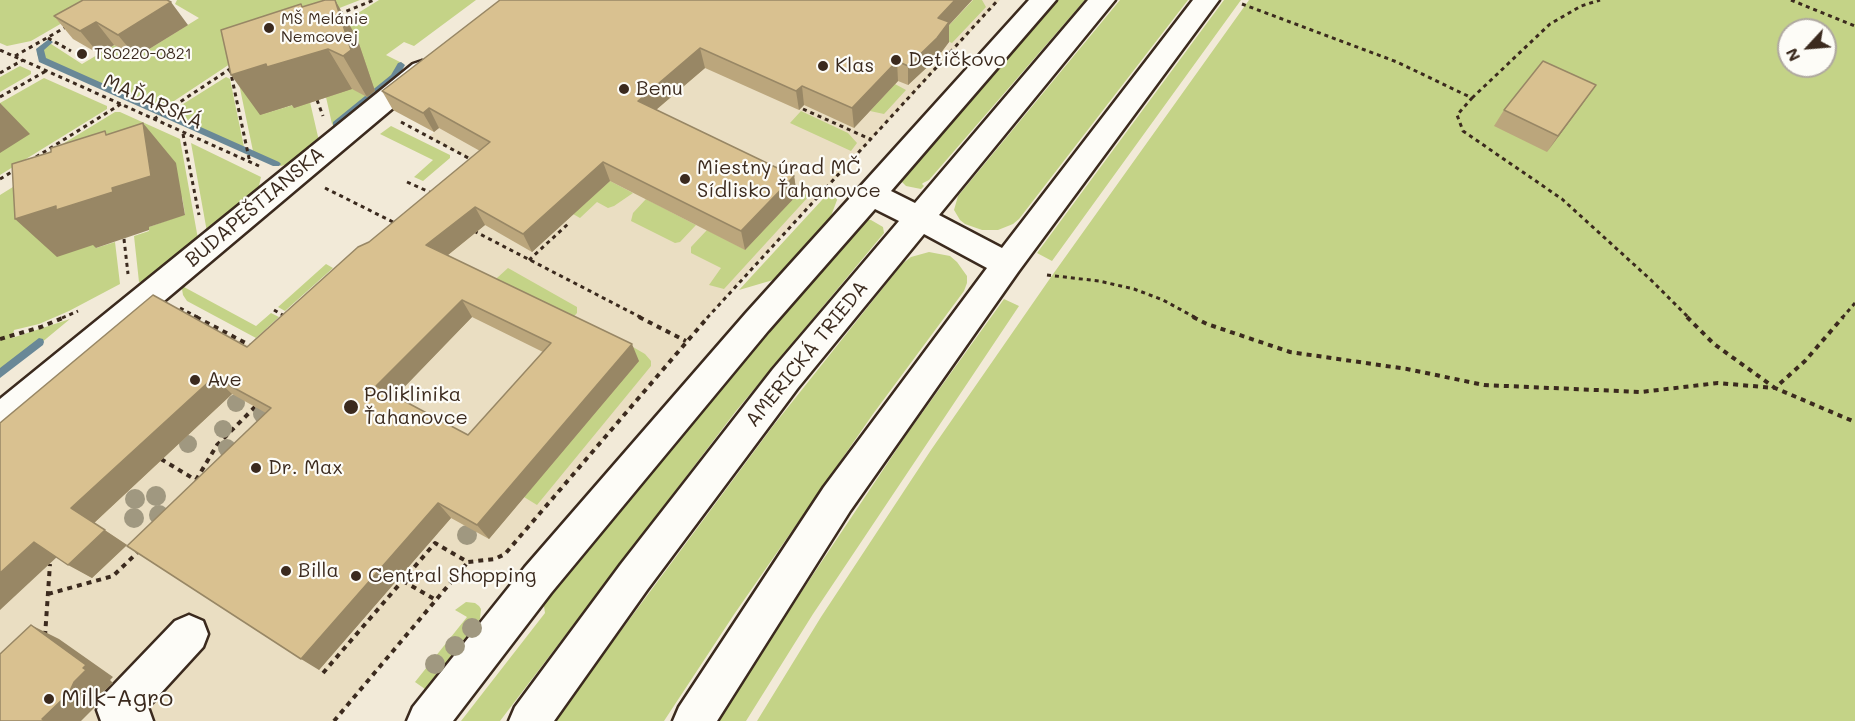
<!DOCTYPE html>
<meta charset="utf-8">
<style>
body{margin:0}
#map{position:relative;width:1855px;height:721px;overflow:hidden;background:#f2ead8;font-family:Mali,sans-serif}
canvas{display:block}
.north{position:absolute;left:1777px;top:18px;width:60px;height:60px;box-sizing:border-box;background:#fdfcf7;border:2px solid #afa8a0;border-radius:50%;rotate:244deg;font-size:16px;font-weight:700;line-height:24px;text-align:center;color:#3b2a1e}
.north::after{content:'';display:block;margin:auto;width:21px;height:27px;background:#3b2a1e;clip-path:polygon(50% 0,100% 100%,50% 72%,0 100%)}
</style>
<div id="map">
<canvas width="1855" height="721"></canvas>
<div class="north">N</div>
</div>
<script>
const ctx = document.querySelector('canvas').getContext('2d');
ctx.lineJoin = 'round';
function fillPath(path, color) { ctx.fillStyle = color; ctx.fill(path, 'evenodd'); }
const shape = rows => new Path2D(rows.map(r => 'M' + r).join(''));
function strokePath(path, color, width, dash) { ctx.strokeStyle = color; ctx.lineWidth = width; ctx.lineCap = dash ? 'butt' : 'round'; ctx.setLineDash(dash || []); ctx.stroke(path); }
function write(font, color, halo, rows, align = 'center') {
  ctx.font = font + ' Mali,sans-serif'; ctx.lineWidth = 4.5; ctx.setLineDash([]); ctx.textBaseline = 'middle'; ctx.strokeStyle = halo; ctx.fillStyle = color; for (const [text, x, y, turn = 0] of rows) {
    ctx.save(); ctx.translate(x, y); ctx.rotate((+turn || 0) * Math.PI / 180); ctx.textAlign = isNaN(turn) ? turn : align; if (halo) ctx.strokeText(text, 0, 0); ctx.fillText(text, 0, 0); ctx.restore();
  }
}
fillPath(shape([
 [602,0,1000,0,720,303,514,545,505,554,495,559,468,562,334,721,0,721,0,529,222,331,261,352,474,161,428,137]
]), '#eadec2');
fillPath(shape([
 [0,0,83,0,90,4,88,8,31,41,7,46,0,43],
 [177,0,360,0,319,16,245,54,156,113,40,61,37,54,40,46,48,42,82,64,114,45,136,57,199,18,175,4],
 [379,0,476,0,414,46,404,42,386,55,404,64,397,77,335,127,332,124,326,97,339,93,339,90,260,115,293,105,294,107,310,102,319,141,291,163,281,166,254,156,237,74,317,26,358,13],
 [973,0,982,0,986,7,952,43,938,37],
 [1056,0,1085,0,929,180,923,183,922,184,924,186,921,189,906,186,902,182,902,176],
 [1120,0,1188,0,1019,219,1013,224,998,230,982,230,965,224,960,220,954,210,958,196],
 [1224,0,1241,0,1052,261,1037,253],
 [1249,0,1855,0,1855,721,757,721,821,617,931,450,1051,277],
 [1789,30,1825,30,1825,66,1789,66],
 [20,66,31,71,31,74,0,92,0,77],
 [226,77,230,79,245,152,164,116],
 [44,78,107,106,107,109,0,175,0,103],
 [895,84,906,90,884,114,870,111],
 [801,111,848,133,857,143,851,151,790,123],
 [115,112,120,112,180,139,198,239,147,281,139,282,134,236,149,231,149,227,185,214,182,197,95,245,96,248,115,242,120,284,69,311,39,324,14,330,12,338,70,319,0,377,0,195,21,182,12,175],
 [646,118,809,196,724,289,709,285,721,268,691,253,691,247,707,230,746,250,644,120],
 [391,126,450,155,450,158,423,181,414,177,433,160,380,134],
 [191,143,261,177,258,190,207,232],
 [610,181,633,193,614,206,608,208,597,202,580,218,573,214],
 [833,188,837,200,831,216,773,280,739,290],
 [646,199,696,225,680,242,675,243,631,221,633,213],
 [866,220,871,220,883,227,884,233,736,411,500,721,461,721,545,613,543,599,650,459,861,222],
 [929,252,950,256,957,262,967,276,967,283,964,291,873,414,735,613,664,721,554,721,773,426,902,264,911,257],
 [326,264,333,268,285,311,278,307],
 [508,268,577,307,577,313,566,325,487,287],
 [184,287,256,326,271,313,279,317,256,338,187,301,183,295,182,289],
 [1004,299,1019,306,813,614,746,721,719,721,794,603,907,434],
 [602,329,645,354,651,361,651,366,537,505,524,497,638,360,592,338],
 [466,602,475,603,479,606,481,609,480,619,425,689,415,682,467,617,455,610]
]), '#c4d387');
fillPath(shape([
 [49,39,53,42,44,50,46,58,279,162,281,164,279,166,273,166,39,62,36,49,49,39],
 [401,62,405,65,397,79,339,126,333,126,333,122,391,75,398,63,401,62],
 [39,338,43,339,44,342,43,345,0,378,0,368,39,338]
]), '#698897');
const minor = shape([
 [1029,0,1056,0,891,191,915,203,1088,0,1115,0,939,215,1002,248,1193,0,1219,0,1018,272,850,511,717,721,673,721,679,707,824,487,987,268,924,234,797,389,647,590,554,721,509,721,515,707,621,564,773,369,899,221,875,209,768,331,551,593,453,721,407,721,413,707,525,567,746,313,1029,0],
 [422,61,431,64,435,70,431,76,12,429,0,434,0,399,413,64,422,61],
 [189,615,203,621,208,634,203,647,148,707,153,721,101,721,97,710,103,696,175,621,189,615]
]);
strokePath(minor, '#3b2a1e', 5);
strokePath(shape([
 [1791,0,1855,26],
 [1242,4,1397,62,1472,98,1457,115,1463,131,1562,199,1651,280,1689,318],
 [339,14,374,0],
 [48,38,71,51],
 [0,50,259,166],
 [15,56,66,27],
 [230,69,250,163],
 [0,73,23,60],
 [0,97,46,71],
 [1472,98,1550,24,1581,6,1600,0],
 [317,100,323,116],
 [803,109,870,139],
 [154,119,233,67],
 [401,122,474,161],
 [183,134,199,215],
 [36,157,121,104],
 [0,179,15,170],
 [407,182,434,194],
 [325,188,397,224],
 [474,231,642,318],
 [124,239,128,274],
 [529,260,568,224],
 [1047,275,1099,281,1134,289,1163,300,1196,318],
 [180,308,199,318],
 [274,310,286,317],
 [62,318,78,311],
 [707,318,998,0],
 [1842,318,1855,303]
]), '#3b2a1e', 3, [4, 4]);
strokePath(shape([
 [196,317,253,347],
 [639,317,686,341],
 [1193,317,1207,324,1290,352,1407,369,1484,385,1641,392,1718,383,1775,388,1855,422],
 [1687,317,1714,344,1775,388,1805,361,1843,317],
 [0,339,41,327,65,317],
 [161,459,199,482],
 [196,480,217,445,255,407],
 [403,581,436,600],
 [48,594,113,576,141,549],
 [45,636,50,564],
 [323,673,435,543,468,562,495,559,505,554,708,317],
 [334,721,468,562]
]), '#3b2a1e', 4, [5, 5]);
fillPath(minor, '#fdfcf7');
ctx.fillStyle = '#a09880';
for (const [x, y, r] of [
 [236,403,9],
 [262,414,9],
 [223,429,9],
 [188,444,9],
 [227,448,9],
 [156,496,10],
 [135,499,10],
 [159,515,10],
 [134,518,10],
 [467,535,10],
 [472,628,10],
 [455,646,10],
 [435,664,10]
]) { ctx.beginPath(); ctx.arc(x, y, r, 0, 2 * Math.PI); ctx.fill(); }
fillPath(shape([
 [500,0,972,0,949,25,949,42,937,58,908,85,898,81,854,128,804,105,799,110,705,68,656,110,794,176,797,195,745,250,610,181,532,252,485,225,448,255,639,361,489,539,451,518,319,670,266,413,232,394,94,523,127,545,92,578,57,557,0,423,247,347,369,242,480,151,439,128,434,132,393,110,382,91],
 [472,317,543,352,468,435,395,396],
 [303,6,357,38,375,91,367,97,352,89,294,108,292,105,260,115],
 [54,16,188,25,136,57,114,45,99,54,73,39],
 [1584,102,1547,152,1494,126,1504,110]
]), '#bba67c');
fillPath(shape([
 [335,0,357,38,375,91,367,97,343,56],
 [955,0,972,0,949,25,949,42,937,58,908,85,908,66,938,18],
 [171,2,188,25,136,57,118,35],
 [96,22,114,45,99,54,80,31],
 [700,48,705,68,644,120,638,101],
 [328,49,352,89,294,108,292,105,260,115,231,75,266,64],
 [897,61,898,81,854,128,852,108],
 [1596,85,1584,102,1547,152,1558,136],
 [802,86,804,105,799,110,796,91],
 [0,103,30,134,0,153],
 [429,108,439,128,434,132,423,113],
 [143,123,176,163,185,215,149,227,149,230,96,248,93,245,57,257,15,219,112,188],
 [603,162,610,181,532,252,523,234],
 [794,176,797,195,745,250,741,231],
 [475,207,485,225,438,263,426,245],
 [462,300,472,317,390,402,376,386],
 [632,344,639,361,489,539,477,525],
 [214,377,232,394,94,523,127,545,92,578,68,565,71,508],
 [438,503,451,518,319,670,301,659],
 [34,542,58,556,0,610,0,573],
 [31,625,59,639,113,677,110,680,113,683,101,694,97,705,81,721,45,721,42,719]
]), '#988765');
const building = shape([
 [83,0,167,0,171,2,118,35,96,22,80,31,54,16,83,0],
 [325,0,335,0,351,50,343,56,328,49,267,67,266,64,231,75,221,30,301,4,302,7,325,0],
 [500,0,955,0,938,18,949,22,937,38,908,66,897,61,852,108,802,86,796,91,700,48,638,101,794,176,741,231,603,162,523,234,475,207,426,245,632,344,477,525,438,503,301,659,127,546,271,408,214,377,71,508,105,530,68,565,34,542,0,573,0,423,153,295,247,347,358,247,369,242,490,142,429,108,423,113,382,91,500,0],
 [462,300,551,343,468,435,376,386,462,300],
 [1543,61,1596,85,1558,136,1504,110,1543,61],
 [143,123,151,176,112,188,113,192,56,210,56,206,15,219,12,164,51,152,51,148,105,131,106,135,143,123],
 [31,625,86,665,83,668,86,670,74,682,69,693,42,719,45,721,0,721,0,654,31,625]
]);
fillPath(building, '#d9c190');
strokePath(building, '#988765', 1.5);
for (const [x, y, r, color] of [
 [269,28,6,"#3b2a1e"],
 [82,54,6,"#3b2a1e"],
 [896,60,6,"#3b2a1e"],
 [823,66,6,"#3b2a1e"],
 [624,89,6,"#3b2a1e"],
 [685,179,6,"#3b2a1e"],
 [195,380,6,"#3b2a1e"],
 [351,407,8,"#3b2a1e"],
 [256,468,6,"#3b2a1e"],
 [286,571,6,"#3b2a1e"],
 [356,576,6,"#3b2a1e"],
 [49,699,6,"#3b2a1e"]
]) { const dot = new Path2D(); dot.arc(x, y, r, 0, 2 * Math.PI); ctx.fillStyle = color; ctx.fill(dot); strokePath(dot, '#fdfcf7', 2); }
write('16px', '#3b2a1e', '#fdfcf7', [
 ["MŠ Melánie",281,19],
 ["Nemcovej",281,37],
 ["TS0220-0821",94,54]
], 'left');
write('20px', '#3b2a1e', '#fdfcf7', [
 ["Detičkovo",908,60],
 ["Klas",835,66],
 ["Benu",636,89],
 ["Miestny úrad MČ",697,168],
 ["Sídlisko Ťahanovce",697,191],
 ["Ave",207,380],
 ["Poliklinika",364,395],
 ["Ťahanovce",364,418],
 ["Dr. Max",268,468],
 ["Billa",298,571],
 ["Central Shopping",368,576]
], 'left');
write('20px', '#3b2a1e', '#fdfcf7', [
 ["MAĎARSKÁ",153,102,24],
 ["BUDAPEŠTIANSKA",255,207,-40],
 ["AMERICKÁ TRIEDA",807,354,-51]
]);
write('24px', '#3b2a1e', '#fdfcf7', [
 ["Milk-Agro",61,699]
], 'left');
</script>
